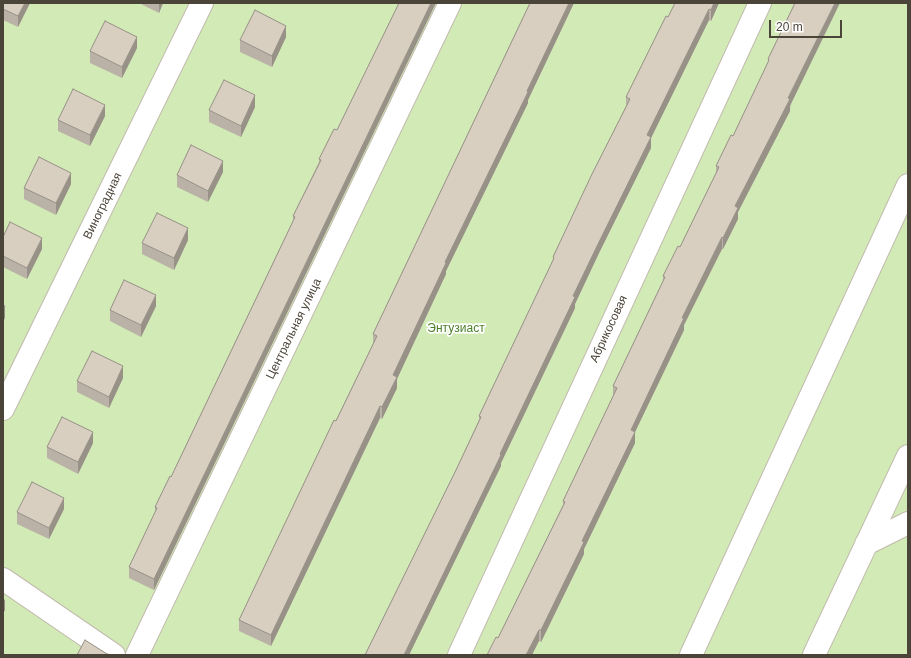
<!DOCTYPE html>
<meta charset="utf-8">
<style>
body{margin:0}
#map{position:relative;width:911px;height:658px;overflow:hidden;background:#f6f3ec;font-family:Arial,sans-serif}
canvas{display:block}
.frame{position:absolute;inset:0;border:4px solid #4b4439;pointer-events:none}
.scale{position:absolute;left:769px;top:20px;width:73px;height:18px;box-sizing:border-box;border:2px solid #4b4439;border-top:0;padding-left:5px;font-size:12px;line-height:14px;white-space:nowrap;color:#4b4439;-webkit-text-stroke:3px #fff;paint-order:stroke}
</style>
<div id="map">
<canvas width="911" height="658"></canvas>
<div class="frame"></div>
<div class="scale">20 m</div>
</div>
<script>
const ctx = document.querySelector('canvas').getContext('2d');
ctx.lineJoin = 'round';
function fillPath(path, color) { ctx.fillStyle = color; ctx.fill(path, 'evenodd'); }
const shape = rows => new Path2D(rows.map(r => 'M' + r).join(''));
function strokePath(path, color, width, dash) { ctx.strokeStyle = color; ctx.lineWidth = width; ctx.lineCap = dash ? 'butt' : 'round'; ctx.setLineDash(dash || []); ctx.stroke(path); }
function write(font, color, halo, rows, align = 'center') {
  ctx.font = font + ' Arial,sans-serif'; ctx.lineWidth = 3.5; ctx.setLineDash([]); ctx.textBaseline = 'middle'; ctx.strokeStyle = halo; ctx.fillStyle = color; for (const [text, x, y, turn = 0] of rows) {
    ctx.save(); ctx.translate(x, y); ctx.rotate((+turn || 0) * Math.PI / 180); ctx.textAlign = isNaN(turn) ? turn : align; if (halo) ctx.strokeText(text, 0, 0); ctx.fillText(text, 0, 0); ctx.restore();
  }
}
fillPath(shape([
 [3,3,908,3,908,655,3,655]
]), '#d2eab5');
const minor = shape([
 [3,409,202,3],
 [866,544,908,523],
 [3,579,114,655],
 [137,655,450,3],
 [459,655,760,3],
 [691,655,908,185],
 [814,655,908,456]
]);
strokePath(minor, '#c2bbae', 24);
strokePath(minor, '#fff', 22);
fillPath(shape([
 [3,3,30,3,18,27,3,20],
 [139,3,163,3,159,13],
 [530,3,574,3,528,100,528,103,446,271,446,274,397,379,397,388,382,419,380,418,271,646,239,631,239,620,373,344,373,334],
 [719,3,711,21,709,20,651,138,651,148,599,253,575,304,575,308,501,463,501,466,409,655,365,655,456,470,479,420,479,416,553,261,553,257,626,106,626,97,668,17],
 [795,3,790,111,738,212,738,219,723,249,722,249,684,325,684,330,635,432,635,443,584,549,584,554,541,642,539,641,498,638,563,505,563,501,613,396,613,386,663,281,663,276,680,247,716,173,716,166,733,136,768,63,768,59],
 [286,37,272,67,240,52,240,40],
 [137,48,122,78,90,63,90,51],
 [255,107,241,137,209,122,209,110],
 [105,116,90,146,58,131,58,120],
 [334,129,154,590,129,578,129,567,155,513,155,507,171,477,293,221,293,216,319,162,319,159],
 [223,172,208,202,177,187,177,175],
 [71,184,56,215,24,199,24,188],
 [3,237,42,249,27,279,3,267],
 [188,240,174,270,142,254,142,243],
 [156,306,141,337,110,321,110,310],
 [123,378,109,408,77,392,77,381],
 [93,443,78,474,47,458,47,447],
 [64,509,49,539,17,524,17,512]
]), '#bab2a6');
fillPath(shape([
 [25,3,30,3,18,27,18,16],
 [159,3,163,3,159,13],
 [431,3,436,3,154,590,154,579],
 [569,3,574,3,528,100,528,103,446,271,446,274,397,379,397,388,382,419,382,407,393,375,445,262],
 [714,3,719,3,711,21,711,10],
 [835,3,840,3,790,106,790,111,738,212,738,219,723,249,723,238,735,206],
 [709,9,709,20,651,138,651,148,599,253,575,304,575,308,501,463,501,466,409,655,404,655,500,454,647,135],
 [286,26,286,37,272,67,272,56],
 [137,37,137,48,122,78,122,67],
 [255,95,255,107,241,137,241,126],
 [105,105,105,116,90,146,90,135],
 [223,161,223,172,208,202,208,191],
 [71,173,71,184,56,215,56,203],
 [188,228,188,240,174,270,174,258],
 [722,237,722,249,684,325,684,330,635,432,635,443,584,549,584,554,541,642,541,630,631,430,682,318],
 [42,238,42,249,27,279,27,268],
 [156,295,156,306,141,337,141,325],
 [5,306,5,318,3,322,3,311],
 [123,366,123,378,109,408,109,397],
 [380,406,380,418,271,646,271,635],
 [93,432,93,443,78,474,78,462],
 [64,498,64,509,49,539,49,528],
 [5,599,5,610,3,614,3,602],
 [539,630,539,641,532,655,526,655]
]), '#979187');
const building = shape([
 [3,3,25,3,18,16,3,9,3,3],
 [399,3,431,3,154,579,129,567,157,508,155,507,170,476,171,477,295,217,293,216,321,160,319,159,334,129,337,130,399,3],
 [530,3,569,3,527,91,528,92,445,262,446,263,393,375,397,377,382,407,380,406,271,635,239,620,334,420,336,421,377,336,373,334,530,3],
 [675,3,714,3,711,10,709,9,647,135,651,137,599,242,573,296,575,297,500,454,501,455,404,655,365,655,456,470,481,417,479,416,554,258,553,257,592,174,630,99,626,97,666,16,668,17,675,3],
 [795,3,835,3,788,98,790,99,735,206,738,208,723,238,722,237,682,318,684,318,631,430,635,432,582,541,584,542,541,630,539,630,526,655,487,655,496,637,498,638,565,502,563,501,617,388,613,386,665,277,663,276,678,246,680,247,719,167,716,166,731,135,733,136,769,60,768,59,795,3],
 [255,10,286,26,272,56,240,40,255,10],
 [105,21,137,37,122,67,90,51,105,21],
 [224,80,255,95,241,126,209,110,224,80],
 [73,89,105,105,90,135,58,120,73,89],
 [191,145,223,161,208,191,177,175,191,145],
 [39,157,71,173,56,203,24,188,39,157],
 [157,213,188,228,174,258,142,243,157,213],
 [10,222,42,238,27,268,3,256,3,237,10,222],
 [124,280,156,295,141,325,110,310,124,280],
 [3,305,5,306,3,311,3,305],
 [92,351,123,366,109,397,77,381,92,351],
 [62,417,93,432,78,462,47,447,62,417],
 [32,482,64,498,49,528,17,512,32,482],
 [85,640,107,654,112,655,77,655,85,640]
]);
fillPath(building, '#d8cfc1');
strokePath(building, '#979187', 1);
write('12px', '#4b4439', '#fff', [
 ["Виноградная",103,206,-64],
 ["Центральная улица",294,329,-64],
 ["Абрикосовая",609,329,-65]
]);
write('12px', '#4a7f2a', '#fff', [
 ["Энтузиаст",456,329]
]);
</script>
